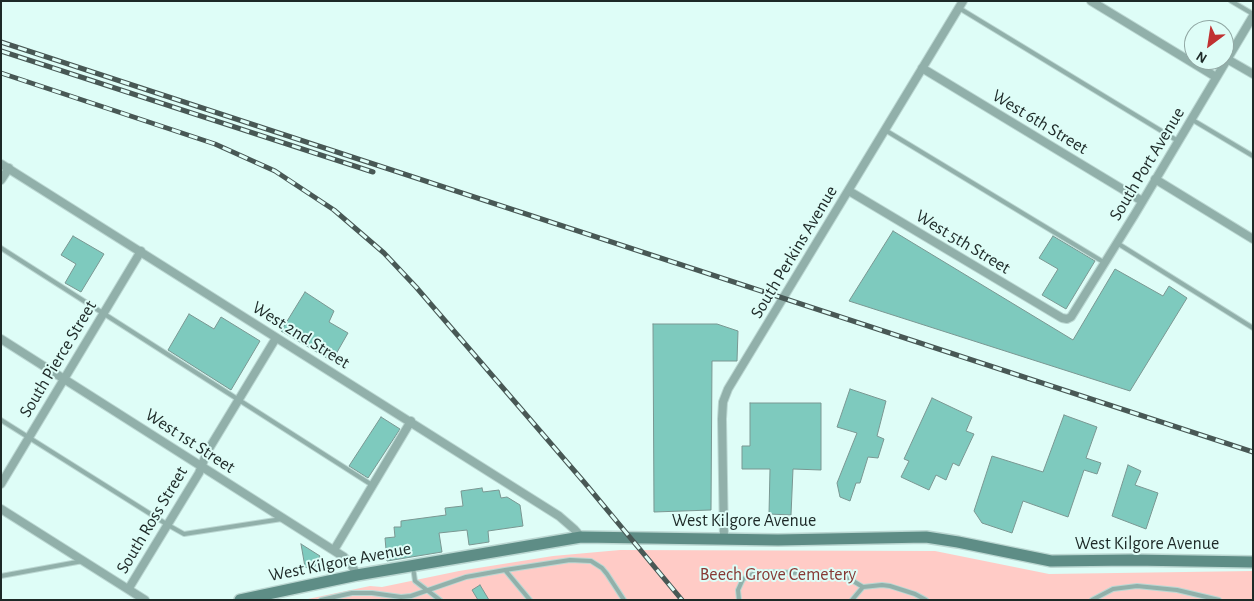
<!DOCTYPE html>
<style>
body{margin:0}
#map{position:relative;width:1254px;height:601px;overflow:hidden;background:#defdf7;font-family:"Alegreya Sans",sans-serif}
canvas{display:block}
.frame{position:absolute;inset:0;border:2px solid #1d2927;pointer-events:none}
.north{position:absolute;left:1184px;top:20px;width:50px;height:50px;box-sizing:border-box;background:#defdf7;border:1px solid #91a8a4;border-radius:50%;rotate:211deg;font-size:14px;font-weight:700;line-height:20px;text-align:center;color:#1d2927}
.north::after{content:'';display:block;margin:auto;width:18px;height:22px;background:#c03131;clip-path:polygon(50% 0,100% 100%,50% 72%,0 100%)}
</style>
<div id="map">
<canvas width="1254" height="601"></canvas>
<div class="frame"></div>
<div class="north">N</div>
</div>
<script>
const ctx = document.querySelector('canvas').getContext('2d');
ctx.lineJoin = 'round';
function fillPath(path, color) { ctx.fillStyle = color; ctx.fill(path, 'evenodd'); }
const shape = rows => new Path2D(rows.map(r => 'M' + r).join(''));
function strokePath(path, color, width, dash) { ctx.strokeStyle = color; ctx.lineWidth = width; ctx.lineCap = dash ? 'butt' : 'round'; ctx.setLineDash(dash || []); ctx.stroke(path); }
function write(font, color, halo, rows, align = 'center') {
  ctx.font = font + ' "Alegreya Sans",sans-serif'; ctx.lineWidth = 4; ctx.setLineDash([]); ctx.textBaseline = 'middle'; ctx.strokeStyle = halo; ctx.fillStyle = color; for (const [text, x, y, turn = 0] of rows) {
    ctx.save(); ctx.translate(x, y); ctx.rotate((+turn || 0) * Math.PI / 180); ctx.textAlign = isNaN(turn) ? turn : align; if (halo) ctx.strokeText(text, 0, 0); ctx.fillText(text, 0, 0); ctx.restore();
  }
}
fillPath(shape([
 [620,550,935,551,1049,574,1253,571,1253,600,303,600,370,586,382,587,459,571,553,556]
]), '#ffcbc6');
const building = shape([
 [893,231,1073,340,1115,269,1163,296,1169,286,1187,298,1130,391,849,301,893,231],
 [73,236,104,254,81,292,65,283,76,264,61,255,73,236],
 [1053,236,1095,261,1066,309,1042,295,1058,269,1039,258,1053,236],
 [305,292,334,311,329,322,348,333,332,361,281,331,305,292],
 [189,314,214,329,221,317,260,341,231,390,168,350,189,314],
 [653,324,717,324,738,331,737,361,712,361,711,510,654,512,653,324],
 [850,389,886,401,877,436,884,439,878,458,868,457,860,483,856,483,850,501,840,497,837,483,857,433,837,427,850,389],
 [932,398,972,417,966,431,974,434,959,466,953,463,946,480,936,475,929,490,901,477,909,461,904,459,932,398],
 [750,403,821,403,821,470,793,469,791,515,769,514,770,469,742,469,742,446,750,446,750,403],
 [1064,415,1097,427,1086,458,1101,463,1097,474,1084,470,1068,517,1023,501,1012,533,982,523,974,511,992,456,1043,472,1064,415],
 [381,417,400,429,368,478,349,466,381,417],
 [1128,465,1141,471,1135,485,1158,493,1146,529,1112,516,1128,465],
 [482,488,483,492,499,490,501,498,507,497,520,505,523,526,488,531,489,542,469,545,467,530,439,533,442,552,387,561,385,538,395,537,394,527,401,527,401,521,446,515,445,508,463,506,461,491,482,488],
 [301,544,320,556,313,570,305,567,301,544],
 [480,585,489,600,478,600,472,590,480,585]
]);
fillPath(building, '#7ecabe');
strokePath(building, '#7a9792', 1);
const service = shape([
 [1231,1,1253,14],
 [959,8,1178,141],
 [1191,119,1253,156],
 [885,130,1105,263],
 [1117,243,1253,328],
 [1,248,372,485],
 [1,420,168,525,184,534,282,519],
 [413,567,415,581,440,600],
 [505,570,570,560,591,561,602,568,607,574,624,600],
 [1,576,83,561],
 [321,600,352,593,372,593,401,597,411,596,466,577,505,570,530,600],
 [739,600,738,590,743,579,755,573,772,572,836,574,848,578,863,587,882,585,890,586,915,594,926,600],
 [852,600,863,587],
 [1092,600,1113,589,1137,586,1177,590,1219,600]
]);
const minor = shape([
 [1091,1,1216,77],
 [1227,59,1253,74],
 [922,68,1142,201],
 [1,164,559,516,574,529,581,537],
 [1155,179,1253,239],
 [1,180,9,168],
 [849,191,1062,318,1067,319,1071,317,1135,214,1253,16],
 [1,339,344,557,352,566,357,575],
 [1,484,141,251],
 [1,509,145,600],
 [724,539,722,419,723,402,728,389,963,1],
 [334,550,411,421],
 [129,588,199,473,207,452,276,338]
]);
const secondary = shape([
 [240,600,357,575,581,537,778,540,926,537,958,542,1051,561,1132,560,1253,562]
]);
strokePath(service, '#bbd7d2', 6);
strokePath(minor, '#bbd7d2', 10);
strokePath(secondary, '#bbd7d2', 14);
strokePath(service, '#91b0aa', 4);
strokePath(minor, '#91b0aa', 8);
strokePath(secondary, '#5e8d86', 11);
const rail = shape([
 [1,42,1253,452],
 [1,51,373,172],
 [1,73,215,144,275,171,334,210,384,253,416,287,584,482,682,600]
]);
strokePath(rail, '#485855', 5);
strokePath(rail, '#defdf7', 3, [9]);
write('18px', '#1d2927', '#defdf7', [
 ["West 6th Street",1040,122,31],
 ["South Port Avenue",1147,164,-59],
 ["West 5th Street",963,242,31],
 ["South Perkins Avenue",794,252,-59],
 ["West 2nd Street",301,335,32],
 ["South Pierce Street",58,359,-59],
 ["West 1st Street",190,441,33],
 ["South Ross Street",152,520,-59],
 ["West Kilgore Avenue",744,521],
 ["West Kilgore Avenue",1147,544],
 ["West Kilgore Avenue",340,562,-11]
]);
write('18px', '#863934', '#defdf7', [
 ["Beech Grove Cemetery",778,575]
]);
</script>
